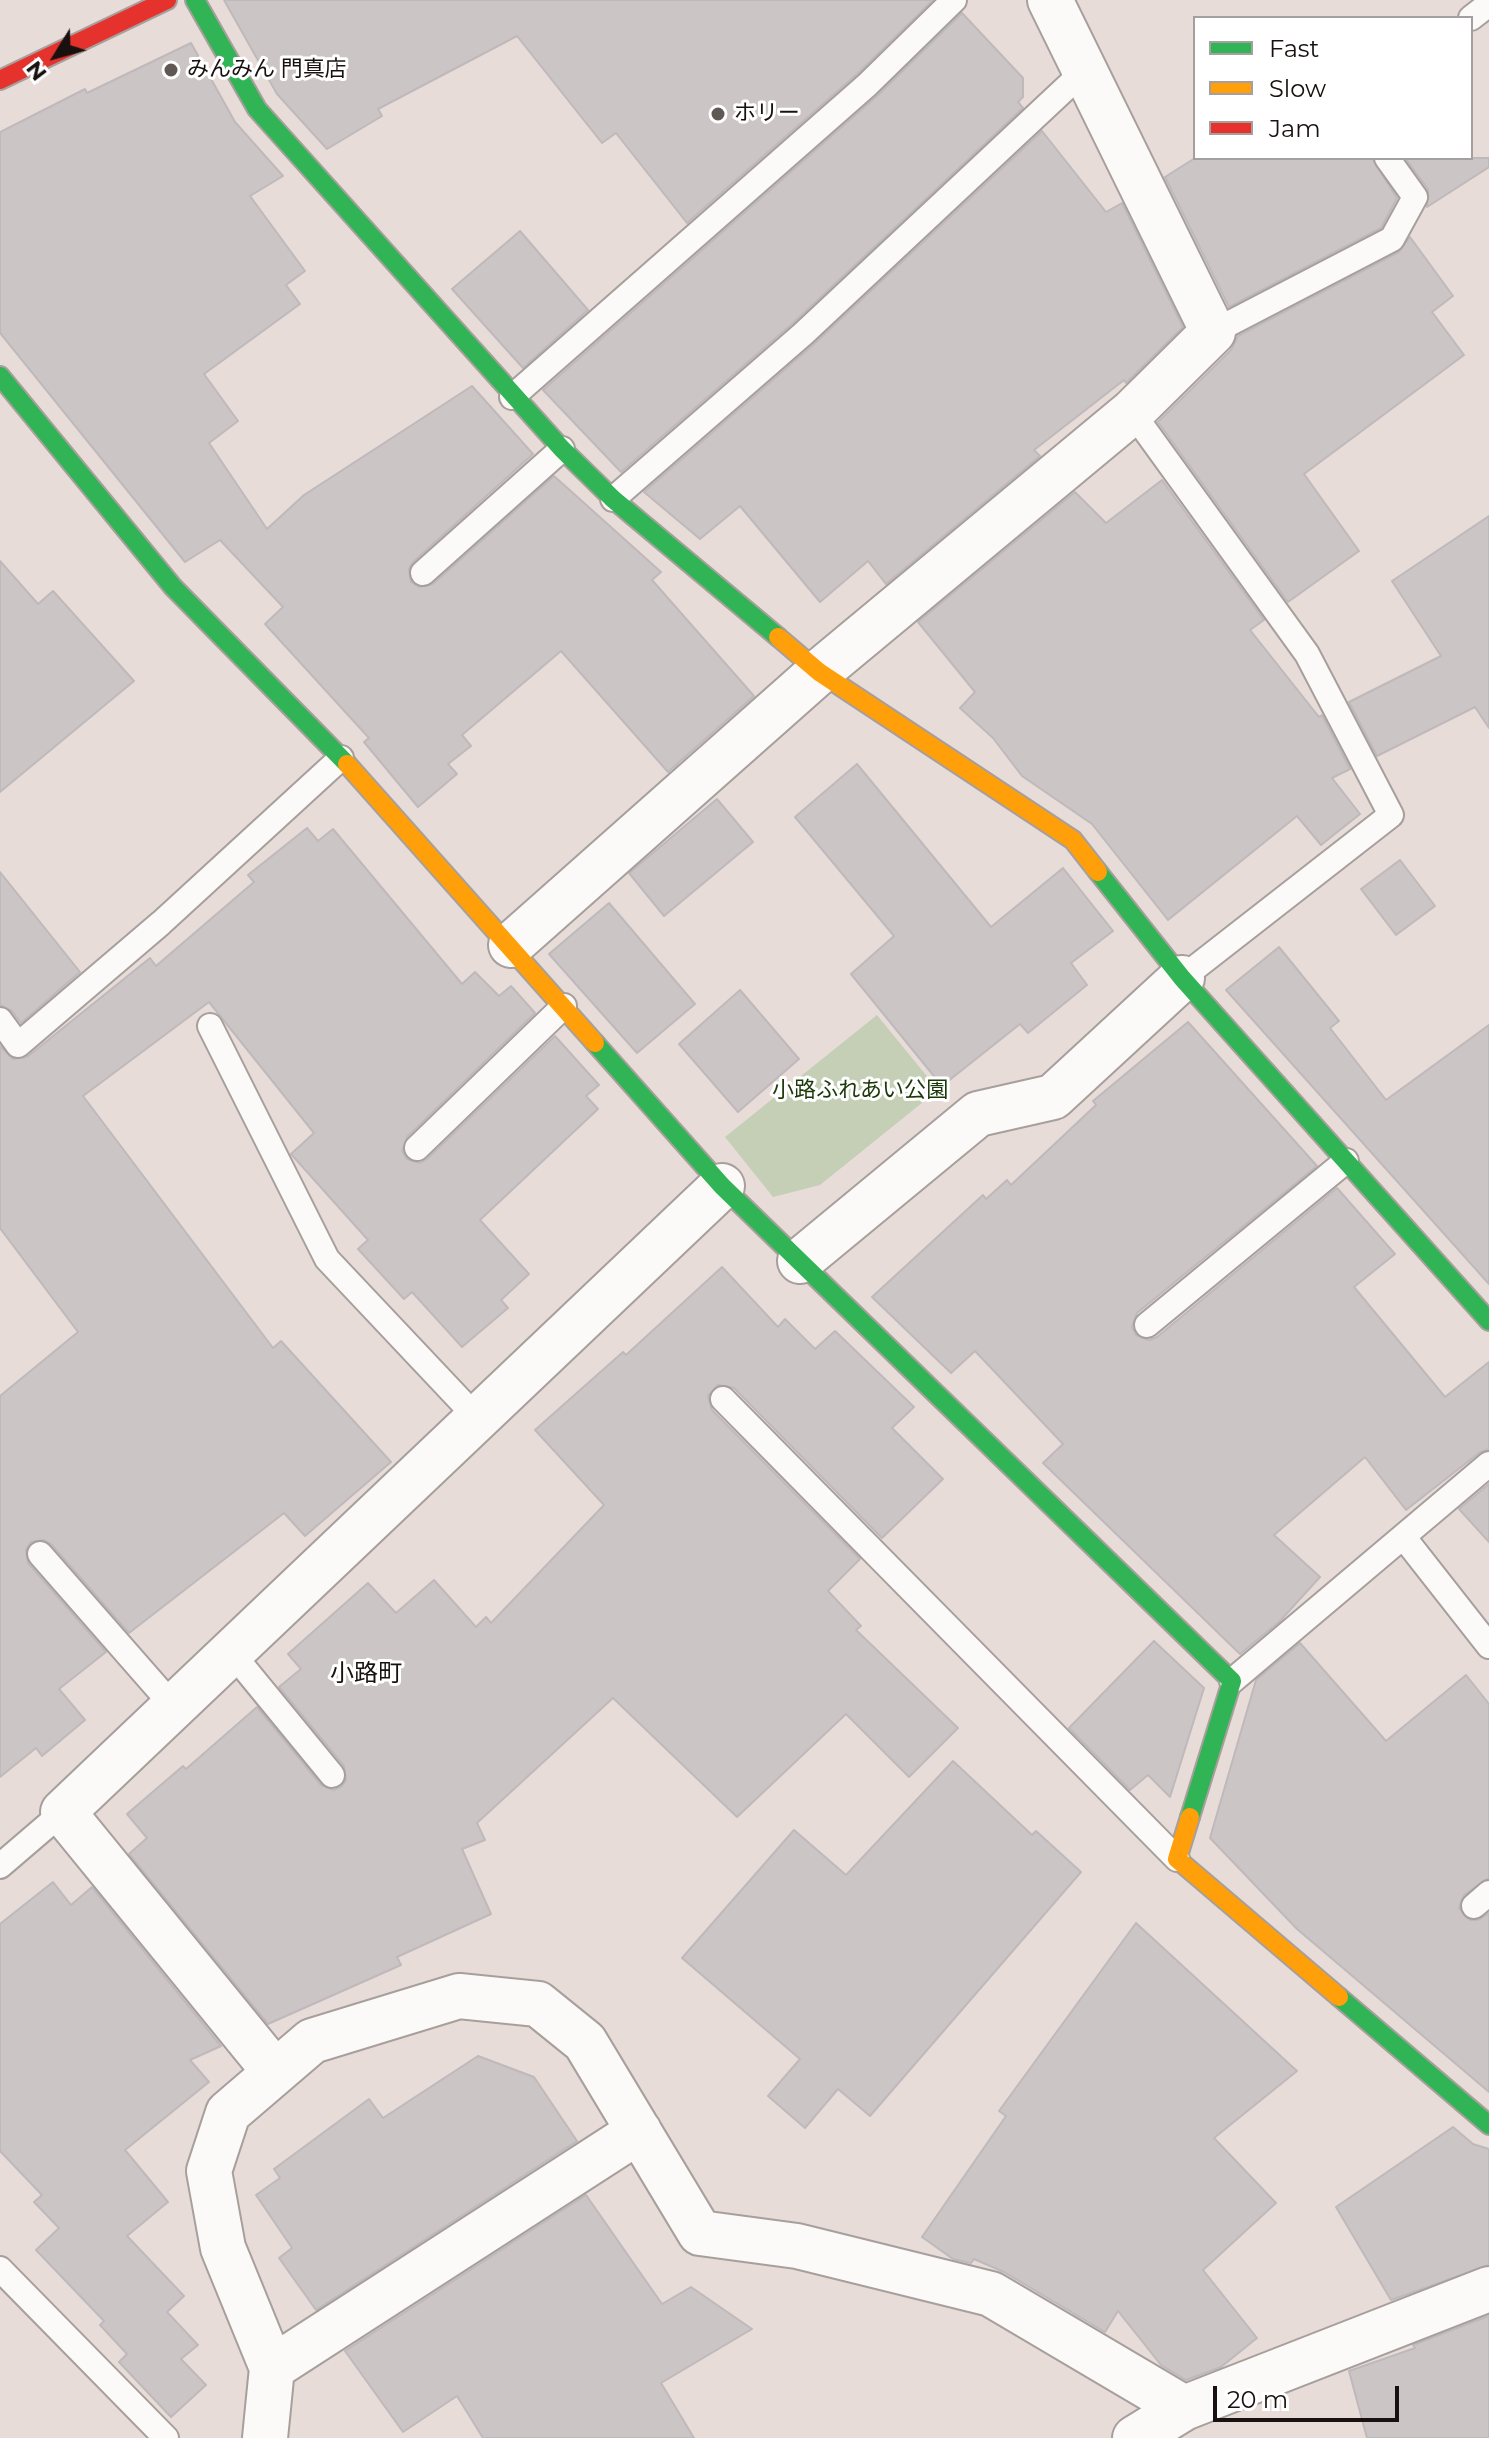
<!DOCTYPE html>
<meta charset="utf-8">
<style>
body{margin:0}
#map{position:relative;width:1489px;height:2438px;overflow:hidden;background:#e7dcd8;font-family:Montserrat,sans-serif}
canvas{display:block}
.legend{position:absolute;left:1193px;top:16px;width:280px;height:144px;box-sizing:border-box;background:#fff;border:2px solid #a3a09f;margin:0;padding:10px 14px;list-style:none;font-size:24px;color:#18110f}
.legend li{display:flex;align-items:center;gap:16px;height:40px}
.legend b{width:40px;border:2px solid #a3a09f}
.north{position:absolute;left:16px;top:16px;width:80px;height:80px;-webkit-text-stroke:6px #fff;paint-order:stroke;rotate:233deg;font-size:22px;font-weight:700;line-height:32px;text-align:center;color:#18110f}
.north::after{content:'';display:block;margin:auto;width:28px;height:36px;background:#18110f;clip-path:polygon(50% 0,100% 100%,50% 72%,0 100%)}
.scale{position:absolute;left:1213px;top:2386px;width:186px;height:36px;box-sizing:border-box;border:4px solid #18110f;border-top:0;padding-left:10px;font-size:24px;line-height:28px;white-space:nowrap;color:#18110f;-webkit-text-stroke:6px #fff;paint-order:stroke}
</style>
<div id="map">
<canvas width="1489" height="2438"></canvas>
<ul class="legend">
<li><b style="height:10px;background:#30b455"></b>Fast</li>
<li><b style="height:10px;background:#ff9f0a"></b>Slow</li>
<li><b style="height:10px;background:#e5322d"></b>Jam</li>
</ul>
<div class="north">N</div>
<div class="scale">20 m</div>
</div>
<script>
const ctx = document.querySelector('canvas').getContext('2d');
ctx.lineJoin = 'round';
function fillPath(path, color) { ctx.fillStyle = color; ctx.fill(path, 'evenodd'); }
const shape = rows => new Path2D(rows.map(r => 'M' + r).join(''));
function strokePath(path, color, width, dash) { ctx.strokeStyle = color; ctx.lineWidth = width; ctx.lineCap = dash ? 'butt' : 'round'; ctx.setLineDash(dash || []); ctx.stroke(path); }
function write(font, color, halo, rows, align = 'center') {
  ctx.font = font + ' Montserrat,"Noto Sans JP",sans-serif'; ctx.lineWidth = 6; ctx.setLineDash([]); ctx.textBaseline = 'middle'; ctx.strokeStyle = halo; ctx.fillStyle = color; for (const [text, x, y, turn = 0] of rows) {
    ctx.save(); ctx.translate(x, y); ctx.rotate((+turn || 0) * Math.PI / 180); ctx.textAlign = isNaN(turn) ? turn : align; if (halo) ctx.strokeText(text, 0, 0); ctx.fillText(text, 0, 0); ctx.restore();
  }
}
fillPath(shape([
 [877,1015,938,1090,820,1185,773,1197,725,1137]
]), '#c4cfb6');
const building = shape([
 [224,0,933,0,857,74,687,223,616,133,602,143,517,36,378,109,382,116,327,149,277,94,224,0],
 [962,13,1023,78,1023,97,1018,102,1023,108,793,323,621,472,543,390,877,96,962,13],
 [191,43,235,122,283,176,250,196,305,271,286,285,300,304,204,374,238,421,209,443,267,529,304,495,472,386,533,454,413,562,409,569,411,582,419,587,433,584,554,476,661,572,652,580,754,696,668,772,561,651,462,735,471,746,448,764,457,774,418,807,364,742,369,738,265,624,283,607,220,540,185,562,0,333,0,132,85,89,87,93,191,43],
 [1042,131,1106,212,1122,203,1183,327,1126,383,1124,380,1034,450,1040,456,886,584,868,561,820,602,740,506,700,539,644,492,813,345,1042,131],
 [1195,158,1372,158,1397,198,1381,228,1229,307,1165,177,1195,158],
 [1405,158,1489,158,1489,167,1427,207,1428,189,1405,158],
 [520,231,588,310,523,368,452,289,520,231],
 [1410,237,1453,296,1432,312,1464,355,1304,474,1359,551,1288,602,1158,422,1231,350,1238,336,1399,252,1410,237],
 [1162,480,1264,620,1250,630,1319,717,1322,715,1350,769,1332,778,1360,814,1321,845,1297,816,1168,920,1092,824,1022,776,993,738,960,708,975,692,918,622,1075,492,1106,523,1162,480],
 [1489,516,1489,728,1475,707,1377,756,1349,702,1441,656,1392,581,1489,516],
 [0,561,38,604,53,591,134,681,0,792,0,561],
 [857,764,991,927,1063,868,1113,931,1071,963,1087,985,1028,1033,1020,1024,942,1086,851,974,894,936,795,817,857,764],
 [717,799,753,842,664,916,629,873,717,799],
 [307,828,318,841,333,829,462,984,475,972,499,996,511,986,535,1013,407,1137,402,1151,407,1159,420,1163,427,1159,555,1036,599,1085,586,1096,598,1109,480,1220,529,1274,501,1300,508,1308,462,1347,412,1292,404,1299,358,1249,368,1240,291,1154,314,1133,209,1002,83,1096,273,1348,281,1341,391,1462,305,1536,284,1513,129,1633,51,1544,44,1540,31,1542,26,1550,28,1563,106,1652,59,1689,85,1720,42,1756,36,1748,0,1777,0,1396,78,1332,0,1228,0,1046,13,1059,27,1057,150,958,156,966,254,882,248,875,307,828],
 [1400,860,1435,906,1396,935,1361,889,1400,860],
 [0,872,80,972,21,1023,12,1011,0,1005,0,872],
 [609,903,695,1004,637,1053,549,954,609,903],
 [1279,947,1339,1021,1330,1028,1386,1100,1489,1025,1489,1284,1226,990,1279,947],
 [740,990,799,1059,738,1112,679,1044,740,990],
 [1188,1022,1317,1166,1137,1313,1132,1327,1136,1335,1149,1340,1157,1337,1337,1188,1395,1254,1354,1287,1445,1397,1489,1362,1489,1449,1479,1453,1406,1510,1365,1457,1274,1535,1320,1577,1280,1621,1240,1654,1043,1463,1063,1444,975,1351,951,1373,872,1297,983,1195,986,1199,1007,1180,1011,1185,1096,1105,1093,1101,1188,1022],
 [722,1267,778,1327,785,1319,815,1349,835,1331,914,1407,892,1428,943,1479,882,1538,734,1388,718,1385,708,1396,712,1410,860,1559,828,1591,861,1626,856,1630,958,1728,909,1777,846,1714,737,1817,613,1698,477,1823,485,1840,462,1849,491,1914,397,1957,401,1965,268,2024,129,1854,147,1838,127,1814,183,1766,186,1769,257,1707,321,1785,334,1790,342,1786,346,1780,344,1766,279,1687,301,1669,288,1654,368,1583,396,1613,434,1580,476,1627,486,1617,491,1623,604,1505,535,1430,623,1352,626,1355,722,1267],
 [1489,1484,1489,1542,1459,1509,1489,1484],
 [1154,1641,1204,1688,1170,1797,1148,1775,1130,1790,1069,1728,1154,1641],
 [1300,1643,1386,1741,1466,1675,1489,1704,1489,1878,1464,1895,1459,1908,1470,1920,1478,1920,1489,1913,1489,2092,1297,1929,1210,1838,1256,1680,1300,1643],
 [953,1761,1032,1835,1036,1831,1081,1872,870,2116,838,2089,805,2128,768,2096,800,2059,682,1958,794,1830,846,1875,953,1761],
 [53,1882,71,1905,92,1887,221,2046,190,2060,209,2082,125,2150,168,2202,127,2236,184,2296,167,2312,198,2345,181,2359,206,2385,171,2417,119,2362,127,2354,100,2325,104,2321,36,2250,59,2228,34,2202,42,2195,0,2151,0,1924,53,1882],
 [1136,1923,1297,2071,1214,2138,1276,2203,1203,2270,1257,2338,1221,2367,1186,2380,1161,2365,1118,2311,1105,2332,1004,2272,974,2259,971,2263,953,2259,922,2237,1006,2116,999,2111,1136,1923],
 [478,2056,534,2077,577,2141,316,2310,279,2258,292,2248,256,2195,280,2178,274,2169,369,2099,383,2118,478,2056],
 [1453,2127,1473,2144,1489,2149,1489,2265,1391,2300,1336,2207,1453,2127],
 [586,2195,662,2304,691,2287,752,2329,661,2383,694,2438,483,2438,457,2396,403,2432,345,2351,586,2195],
 [1489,2316,1489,2438,1367,2438,1349,2371,1415,2348,1413,2345,1489,2316]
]);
fillPath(building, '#cbc5c6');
strokePath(building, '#bfb9bb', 2);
const lane = shape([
 [1471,18,1489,4],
 [1213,332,1392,239,1415,197,1387,158],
 [512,397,867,85,954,0],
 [1132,412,1307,654,1391,815,1182,978],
 [613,499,803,334,1083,72],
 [423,573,562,449],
 [0,1020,18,1045,161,923,341,758],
 [210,1026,327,1259,478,1419],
 [417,1148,564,1006],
 [1147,1325,1346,1161],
 [723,1399,1177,1859],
 [1405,1539,1489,1646],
 [40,1554,174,1707],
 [232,1653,332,1775],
 [1232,1681,1489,1464],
 [0,1866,63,1812],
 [1474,1906,1489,1893],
 [0,2269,166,2438]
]);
const street = shape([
 [511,945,819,672,1132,412,1213,332,1050,0],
 [800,1261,978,1114,1053,1097,1182,978],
 [275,2072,63,1812,722,1186],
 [272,2368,639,2131],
 [265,2438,272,2368,223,2248,209,2171,228,2113,312,2041,459,1996,538,2004,585,2042,700,2233,797,2246,991,2294,1184,2408],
 [1135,2438,1184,2408,1489,2289]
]);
const fast = shape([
 [195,0,257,109,562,449,613,499,778,637],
 [0,376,173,587,347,764],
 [1098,872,1182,978,1489,1321],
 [595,1043,722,1186,1232,1681,1190,1817],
 [1339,1997,1489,2125]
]);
const slow = shape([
 [778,637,819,672,1073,840,1098,872],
 [347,764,595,1043],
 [1190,1817,1177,1859,1339,1997]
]);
const jam = shape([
 [0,80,167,0]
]);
strokePath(lane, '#a79f9c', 28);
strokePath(street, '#a79f9c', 48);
strokePath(fast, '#a79f9c', 22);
strokePath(slow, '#a79f9c', 22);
strokePath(jam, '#a79f9c', 22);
strokePath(lane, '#fbfaf9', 24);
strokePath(street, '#fbfaf9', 44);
strokePath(fast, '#30b455', 18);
strokePath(slow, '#ff9f0a', 18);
strokePath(jam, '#e5322d', 18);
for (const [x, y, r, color] of [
 [171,70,8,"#605855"],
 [718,114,8,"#605855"]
]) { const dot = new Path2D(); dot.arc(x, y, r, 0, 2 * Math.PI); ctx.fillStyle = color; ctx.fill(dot); strokePath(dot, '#fff', 3); }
write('22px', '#18110f', '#fff', [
 ["みんみん 門真店",187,70],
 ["ホリー",734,114]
], 'left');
write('22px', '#1a3908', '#fff', [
 ["小路ふれあい公園",860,1091]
]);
write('24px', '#18110f', '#fff', [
 ["小路町",366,1674]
]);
</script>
